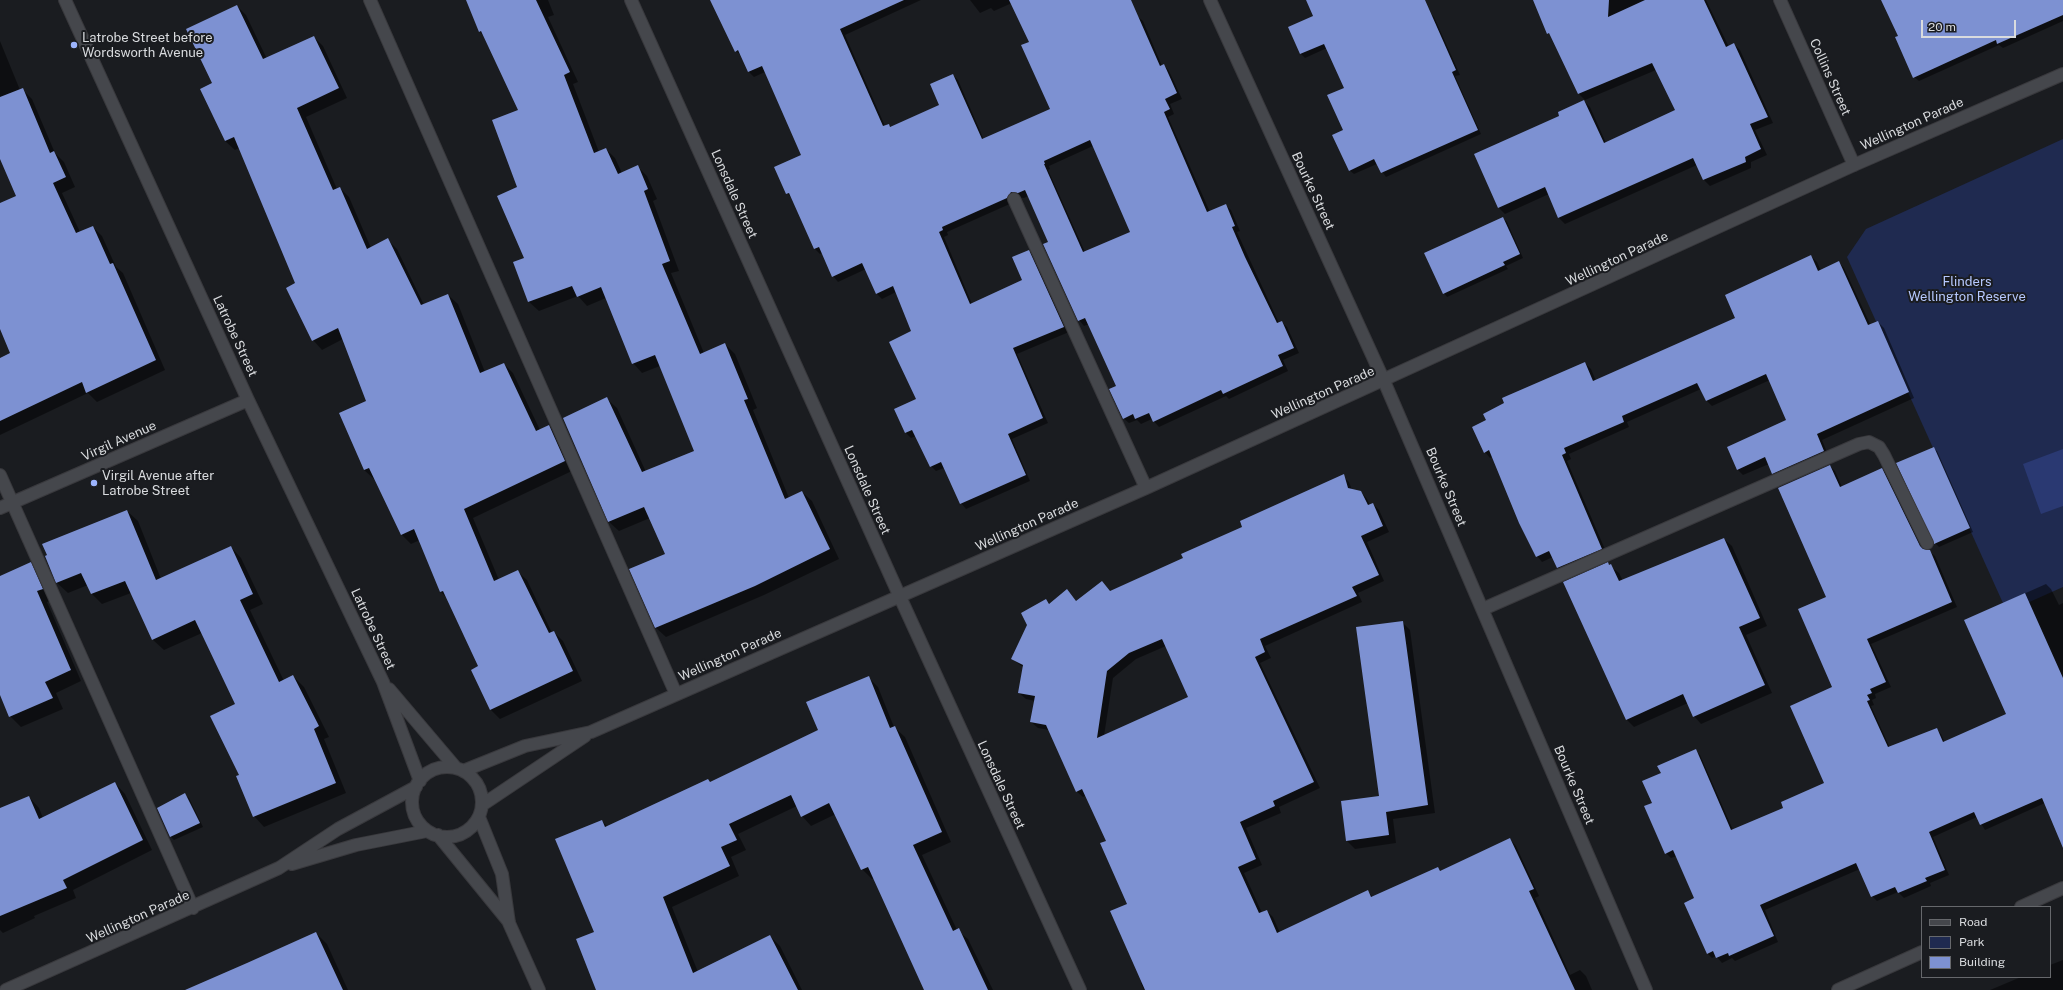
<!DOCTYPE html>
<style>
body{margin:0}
#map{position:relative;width:2063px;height:990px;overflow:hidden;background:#1a1c20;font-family:"Public Sans",sans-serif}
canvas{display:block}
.legend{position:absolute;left:1921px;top:906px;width:130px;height:72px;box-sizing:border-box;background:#1a1c20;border:1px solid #66686c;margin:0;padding:5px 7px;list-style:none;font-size:12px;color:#d9dbde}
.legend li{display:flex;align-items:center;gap:8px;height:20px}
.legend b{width:20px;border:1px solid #66686c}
.scale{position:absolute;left:1921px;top:20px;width:95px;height:18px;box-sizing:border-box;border:2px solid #d9dbde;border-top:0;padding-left:5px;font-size:12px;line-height:14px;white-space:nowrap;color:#d9dbde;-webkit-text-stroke:3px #1a1c20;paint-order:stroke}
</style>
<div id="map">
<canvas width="2063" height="990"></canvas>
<ul class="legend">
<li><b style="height:5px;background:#45474c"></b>Road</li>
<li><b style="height:11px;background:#1f2a50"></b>Park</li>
<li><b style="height:11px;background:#7d91d2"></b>Building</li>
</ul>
<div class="scale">20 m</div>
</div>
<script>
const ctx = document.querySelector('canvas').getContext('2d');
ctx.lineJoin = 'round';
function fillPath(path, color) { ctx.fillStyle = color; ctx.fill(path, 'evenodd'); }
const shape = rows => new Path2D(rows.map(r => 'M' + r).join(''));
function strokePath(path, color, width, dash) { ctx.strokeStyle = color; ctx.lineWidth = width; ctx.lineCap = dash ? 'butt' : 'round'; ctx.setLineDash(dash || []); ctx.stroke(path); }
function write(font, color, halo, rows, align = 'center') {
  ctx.font = font + ' "Public Sans",sans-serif'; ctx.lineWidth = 4; ctx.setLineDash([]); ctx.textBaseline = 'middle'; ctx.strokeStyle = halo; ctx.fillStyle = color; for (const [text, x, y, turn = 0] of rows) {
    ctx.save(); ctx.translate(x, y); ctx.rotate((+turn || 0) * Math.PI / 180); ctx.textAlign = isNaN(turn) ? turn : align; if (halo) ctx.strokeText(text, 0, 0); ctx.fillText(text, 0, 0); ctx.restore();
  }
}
fillPath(shape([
 [2063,139,2063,587,2007,612,1847,257,1866,229]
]), '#1f2a50');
fillPath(shape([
 [2063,449,2063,506,2041,514,2023,464]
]), '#2a3972');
fillPath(shape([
 [481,0,548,0,554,15,548,17,578,82,573,84,599,152,606,149,615,158,622,173,637,166,647,176,657,199,653,201,679,271,671,273,704,353,725,344,735,354,757,408,753,410,789,498,802,492,812,501,839,559,764,595,666,637,656,628,631,570,667,555,650,518,619,531,609,522,564,419,607,399,617,408,646,472,695,451,660,366,642,373,633,363,606,298,587,306,578,296,539,311,529,302,519,110,485,37,480,32,469,5],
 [711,0,921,0,845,35,885,126,889,125,891,127,940,105,953,75,958,80,984,140,1051,110,1030,42,1012,3,994,11,991,8,980,13,970,0,1118,0,1143,21,1162,66,1164,65,1169,71,1182,99,1170,104,1174,114,1168,117,1210,212,1225,205,1231,210,1240,231,1237,232,1279,323,1282,322,1287,327,1299,353,1283,360,1288,371,1229,399,1226,396,1159,427,1152,419,1141,424,1137,420,1129,423,1123,418,1118,386,1089,324,1084,326,1079,320,1049,243,1028,196,1024,198,1016,197,1012,203,947,232,948,235,944,237,972,304,1023,281,1029,251,1034,256,1069,332,1017,354,1048,423,1012,439,1030,481,966,509,961,503,944,468,936,471,931,466,916,436,911,438,906,433,918,400,912,332,896,292,882,299,876,293,866,269,838,282,833,276,822,253,820,254,815,249,792,198,787,193,802,155,765,72,754,77,749,72,742,56,736,51],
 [1093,146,1131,232,1085,252,1048,170,1050,169,1049,166],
 [1306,0,1411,0,1430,13,1434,17,1460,75,1455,76,1481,134,1386,177,1377,164,1354,174,1349,170,1344,130,1345,88,1327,48,1305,58,1301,54,1290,28,1313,17],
 [1534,0,1706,0,1729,47,1734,44,1740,50,1773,123,1755,130,1767,155,1751,162,1751,168,1710,186,1704,180,1697,165,1565,224,1559,218,1549,194,1505,214,1499,208,1476,155,1561,116,1584,101,1590,107,1606,143,1676,110,1656,70,1585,100,1579,94],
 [1882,0,2063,0,2063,21,2003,48,1999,45,1919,81,1914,77,1899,37],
 [237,6,246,15,267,59,314,37,323,46,347,98,306,117,337,189,340,188,349,197,371,248,388,240,397,249,424,305,448,295,458,304,485,372,504,364,513,373,540,430,549,426,558,435,574,470,473,518,499,580,517,571,527,580,552,633,554,632,563,641,582,681,500,719,490,709,480,667,447,598,441,592,420,540,411,544,402,535,375,478,374,479,364,470,368,402,343,339,322,350,313,340,296,284,239,148,235,150,225,141,202,89,213,84],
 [0,41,20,90,22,89,32,99,55,153,64,162,75,187,62,193,80,232,93,227,102,236,116,267,123,273,165,370,97,402,88,393,0,435,0,359,11,353,0,327,0,204,17,197,0,156],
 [1503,218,1507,222,1523,258,1506,266,1508,269,1447,297,1444,293],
 [1811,256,1817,262,1821,271,1839,262,1844,268,1871,326,1878,322,1884,328,1914,398,1822,440,1829,457,1779,479,1773,473,1769,464,1743,475,1737,469,1787,420,1770,380,1712,406,1706,400,1701,389,1627,422,1629,427,1569,454,1571,459,1567,461,1607,554,1563,573,1558,568,1553,557,1542,562,1537,556,1493,456,1490,458,1485,452,1487,421,1585,363,1591,369,1596,381,1736,319],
 [1933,448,1937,451,1973,532,1939,547,1935,543],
 [1830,466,1835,471,1842,487,1882,469,1887,474,1924,550,1929,551,1935,556,1957,607,1871,644,1891,687,1875,694,1876,698,1872,700,1874,705,1871,706,1890,748,1936,729,1941,734,1945,743,2007,715,1965,620,2046,584,2051,589,2059,605,2063,603,2063,830,2045,803,1985,830,1977,817,1933,837,1949,875,1930,883,1931,886,1904,898,1898,892,1877,901,1872,896,1860,869,1765,910,1778,942,1735,961,1732,958,1722,963,1716,956,1712,958,1707,953,1695,899,1677,856,1671,858,1666,853,1653,803,1662,773,1695,750,1700,755,1733,830,1785,808,1825,784,1833,687,1827,597],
 [1343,476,1349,482,1352,490,1361,492,1367,499,1370,505,1373,504,1379,510,1389,532,1367,542,1384,581,1358,593,1362,602,1265,646,1271,658,1260,663,1320,788,1279,807,1281,813,1246,828,1262,865,1244,873,1262,913,1267,911,1273,917,1280,933,1368,892,1373,897,1438,868,1441,871,1510,839,1516,846,1539,896,1535,898,1570,975,1580,970,1586,976,1592,990,1144,990,1141,983,1143,982,1128,904,1107,841,1087,795,1083,797,1076,791,1049,730,1038,728,1031,722,1035,701,1026,699,1019,693,1023,667,1012,659,1046,600,1050,604,1067,591,1077,602,1110,591,1184,559],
 [1166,646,1189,698,1104,736,1113,678,1136,659],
 [127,511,138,521,161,579,231,547,241,558,263,604,250,610,284,681,293,676,304,687,329,737,324,739,346,793,264,827,254,816,241,775,236,704,202,633,164,650,153,640,131,593,102,604,92,594,88,585,68,593,57,583,46,557],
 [1724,539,1732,546,1767,626,1746,635,1772,693,1701,724,1694,716,1688,703,1634,727,1626,719,1610,566,1619,573,1623,581],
 [31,564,41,574,53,600,47,602,81,681,56,693,63,709,21,727,10,716,0,693,0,577],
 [1402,622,1410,630,1435,813,1393,819,1396,843,1355,849,1347,841,1380,796],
 [868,677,878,687,894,727,905,737,951,842,922,855,957,930,968,939,993,990,926,990,874,878,872,879,862,869,836,814,811,826,802,816,797,806,738,834,746,850,731,857,739,876,672,907,698,972,770,936,780,946,802,990,597,990,595,933,602,821,608,827,710,783,819,731],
 [115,783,125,794,152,850,73,890,76,898,34,916,35,918,3,933,0,930,0,809,29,797,39,808,43,818],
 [185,795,189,798,203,827,174,840,171,837],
 [316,933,327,944,348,990,224,990],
 [2063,960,2063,990,1990,990,2021,977,2050,977,2050,965]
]), '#0007');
fillPath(shape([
 [466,0,536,0,570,72,564,75,594,153,606,148,618,174,638,165,648,189,644,191,670,261,662,264,700,354,725,343,748,399,744,400,785,499,802,491,830,549,755,586,655,628,629,569,665,554,644,507,608,522,563,418,607,397,642,472,694,451,655,355,632,364,601,287,577,297,572,286,528,302,513,262,524,258,497,196,517,187,492,120,518,110,481,31,479,32],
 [710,0,904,0,840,29,883,126,889,124,890,127,939,105,930,84,953,74,982,139,1050,109,1021,45,1029,42,1009,0,1131,0,1160,66,1164,64,1177,93,1165,99,1170,109,1164,112,1207,212,1226,204,1235,226,1232,227,1245,257,1277,323,1282,321,1294,348,1278,355,1283,366,1223,394,1221,390,1153,422,1149,413,1135,419,1133,414,1123,419,1109,389,1116,386,1085,318,1078,321,1043,244,1048,242,1025,190,1018,193,1011,192,1007,198,942,227,943,230,939,232,970,304,1022,280,1012,257,1029,250,1064,327,1013,348,1043,418,1008,434,1026,475,960,504,941,462,930,467,912,430,905,433,894,409,916,399,889,342,911,331,893,286,876,294,862,263,832,277,819,247,814,249,789,193,786,194,774,167,801,155,762,66,748,72,738,50,735,52],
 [1090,140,1130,232,1083,252,1044,164,1045,164,1044,161],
 [1306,0,1425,0,1456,70,1452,72,1478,130,1381,173,1374,159,1349,171,1332,135,1343,130,1327,95,1344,88,1324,44,1300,54,1288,27,1313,16],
 [1533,0,1609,0,1608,17,1645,0,1704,0,1726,47,1734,43,1768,117,1750,124,1761,149,1745,157,1746,162,1703,180,1693,158,1558,218,1545,187,1498,208,1474,154,1559,116,1558,112,1584,100,1604,143,1675,110,1652,63,1578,94,1549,33,1547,34],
 [1881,0,2063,0,2063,15,1997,44,1996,40,1913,78,1895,37,1898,36],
 [237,5,263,59,314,36,339,88,297,108,333,190,340,187,367,249,388,238,421,305,448,294,480,373,504,363,536,431,549,425,565,461,464,509,494,581,518,570,549,633,554,631,573,671,490,710,471,670,478,666,443,591,440,592,414,529,401,535,369,468,364,470,339,413,366,401,338,328,312,341,286,288,295,283,234,137,225,141,200,89,212,83,186,29],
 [23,88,50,153,54,151,66,177,53,183,76,233,93,226,110,264,113,263,156,360,86,393,82,382,0,421,0,358,10,353,0,329,0,203,16,196,0,159,0,97],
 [1503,217,1520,254,1503,262,1505,265,1443,294,1424,253],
 [1811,255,1818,271,1839,261,1868,325,1878,321,1909,392,1817,434,1824,451,1772,474,1765,457,1737,470,1727,447,1786,420,1766,374,1706,401,1697,383,1622,416,1624,422,1564,448,1566,453,1562,455,1602,549,1557,568,1549,551,1536,557,1519,523,1489,450,1484,453,1472,427,1486,420,1483,414,1504,403,1502,398,1585,362,1593,381,1735,318,1725,295],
 [1934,447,1970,528,1934,544,1896,463],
 [1830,465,1840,487,1882,468,1920,546,1923,549,1930,550,1952,602,1867,639,1886,682,1870,689,1872,693,1867,695,1870,700,1867,701,1888,747,1937,728,1943,742,2006,714,1964,620,2025,593,2063,678,2063,848,2042,798,1980,825,1974,812,1929,832,1945,870,1925,878,1927,881,1898,893,1895,887,1871,897,1856,863,1760,905,1774,936,1729,956,1728,953,1716,958,1713,951,1707,954,1684,903,1694,898,1673,850,1665,854,1644,806,1652,803,1642,781,1661,773,1657,766,1696,749,1731,830,1783,808,1781,802,1824,783,1790,706,1832,687,1798,609,1826,597,1778,488],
 [1344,474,1348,488,1361,491,1368,505,1373,503,1383,526,1361,536,1379,575,1352,587,1357,596,1260,639,1265,652,1255,657,1314,782,1273,801,1275,806,1240,822,1256,859,1238,867,1259,913,1267,910,1277,933,1368,890,1371,897,1438,867,1440,871,1510,838,1534,889,1529,891,1575,990,1145,990,1110,911,1127,904,1100,843,1106,841,1082,789,1076,792,1046,725,1030,722,1035,696,1018,693,1023,665,1011,659,1027,625,1021,613,1046,599,1049,604,1067,589,1076,601,1102,581,1110,591,1183,558,1181,554,1242,527,1240,521],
 [1162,639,1188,697,1097,738,1107,671,1129,653],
 [127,510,156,580,231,546,253,594,240,600,279,682,293,675,319,726,314,729,336,783,253,817,236,776,239,775,210,716,235,704,195,620,152,640,125,581,91,594,81,573,56,583,45,556,47,555,42,544],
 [1724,538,1760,618,1739,627,1765,685,1693,717,1683,694,1626,720,1563,582,1608,562,1609,565,1611,564,1619,581],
 [31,562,43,589,37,591,71,670,45,682,53,698,9,717,0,695,0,576],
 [1403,621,1428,805,1386,812,1389,835,1346,841,1341,801,1379,796,1356,627],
 [869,676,890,728,895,726,942,832,913,845,953,931,959,928,988,990,924,990,868,867,861,870,829,803,801,817,791,795,729,824,737,840,721,847,730,866,663,897,693,973,770,935,798,990,596,990,576,939,594,932,555,839,602,820,605,827,708,779,710,782,818,730,806,702],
 [115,782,143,840,63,880,67,888,0,916,0,808,29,796,39,819],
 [185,793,200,823,170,837,157,808],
 [316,932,343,990,185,990,247,963]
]), '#7d91d2');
const minor = shape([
 [65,0,248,400,383,682,420,781],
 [370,0,676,694],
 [631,0,900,597,1080,990],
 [1210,0,1384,381,1646,990],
 [1780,0,1854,165],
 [1014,199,1146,488],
 [0,475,193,908],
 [0,508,248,400],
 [1483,609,1859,444,1869,442,1879,447,1884,455,1927,543],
 [389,689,456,768],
 '412 802a35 35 0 1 1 70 0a35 35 0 1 1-70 0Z',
 [463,771,525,746,591,732,1146,488,1854,165,2063,74],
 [482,805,585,736],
 [479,817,502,874,509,923,539,990],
 [438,835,509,922],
 [292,864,356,845,427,831],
 [2021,907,2063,888],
 [6,990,279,868,338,829,416,787],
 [1838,990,1922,952]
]);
strokePath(minor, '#39393d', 14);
strokePath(minor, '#45474c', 12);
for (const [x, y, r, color] of [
 [74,45,4,"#9cb4fd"],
 [94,483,4,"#9cb4fd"]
]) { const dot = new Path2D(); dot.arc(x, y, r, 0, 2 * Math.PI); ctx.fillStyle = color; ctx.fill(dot); strokePath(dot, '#1a1c20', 1.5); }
write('13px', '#d9dbde', '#1a1c20', [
 ["Latrobe Street before",82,38],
 ["Wordsworth Avenue",82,53],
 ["Virgil Avenue after",102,476],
 ["Latrobe Street",102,491]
], 'left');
write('13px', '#d9dbde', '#1a1c20', [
 ["Collins Street",1830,77,66],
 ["Wellington Parade",1912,124,-24],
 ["Bourke Street",1313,191,65],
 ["Lonsdale Street",734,194,66],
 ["Wellington Parade",1617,259,-25],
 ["Latrobe Street",235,336,65],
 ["Wellington Parade",1323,393,-24],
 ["Virgil Avenue",119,441,-24],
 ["Bourke Street",1446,487,67],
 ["Lonsdale Street",867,490,66],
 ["Wellington Parade",1027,525,-24],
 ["Latrobe Street",373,629,65],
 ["Wellington Parade",730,655,-24],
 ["Lonsdale Street",1001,785,65],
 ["Bourke Street",1574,785,67],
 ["Wellington Parade",138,917,-24]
]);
write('13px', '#b6c8fe', '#1a1c20', [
 ["Flinders",1967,282],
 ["Wellington Reserve",1967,297]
]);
</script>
